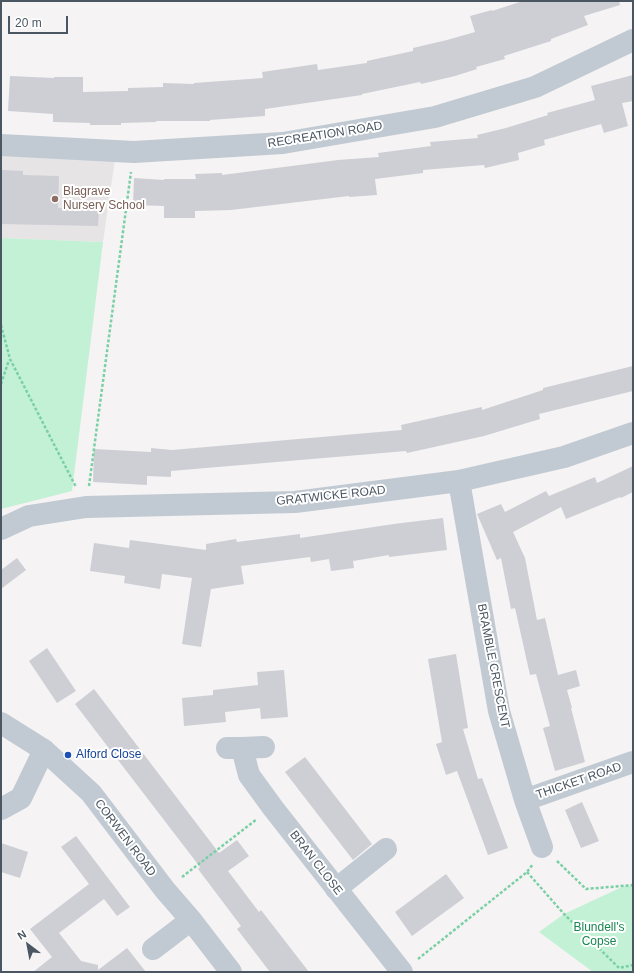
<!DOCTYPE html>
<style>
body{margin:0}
#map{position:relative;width:634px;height:973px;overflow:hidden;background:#f5f3f3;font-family:Arial,sans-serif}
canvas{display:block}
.frame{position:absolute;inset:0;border:2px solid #4a5661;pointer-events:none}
.north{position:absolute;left:8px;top:925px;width:40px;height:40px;-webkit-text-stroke:3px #fff;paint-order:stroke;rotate:328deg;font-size:11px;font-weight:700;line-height:16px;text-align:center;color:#4a5661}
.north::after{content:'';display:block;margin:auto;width:14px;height:18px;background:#4a5661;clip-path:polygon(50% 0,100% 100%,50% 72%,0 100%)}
.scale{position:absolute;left:8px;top:16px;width:60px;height:18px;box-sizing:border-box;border:2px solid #4a5661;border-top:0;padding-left:5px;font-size:12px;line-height:14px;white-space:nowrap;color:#4a5661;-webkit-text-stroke:3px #fff;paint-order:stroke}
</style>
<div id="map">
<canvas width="634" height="973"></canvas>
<div class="frame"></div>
<div class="north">N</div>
<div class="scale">20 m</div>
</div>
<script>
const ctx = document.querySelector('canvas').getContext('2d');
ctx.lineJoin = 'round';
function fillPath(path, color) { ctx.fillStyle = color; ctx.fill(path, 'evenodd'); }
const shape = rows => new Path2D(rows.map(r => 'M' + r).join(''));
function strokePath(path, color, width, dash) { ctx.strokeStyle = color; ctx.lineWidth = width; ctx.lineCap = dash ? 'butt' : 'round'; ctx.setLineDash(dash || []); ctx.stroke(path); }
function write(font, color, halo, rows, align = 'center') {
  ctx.font = font + ' Arial,sans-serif'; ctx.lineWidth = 4; ctx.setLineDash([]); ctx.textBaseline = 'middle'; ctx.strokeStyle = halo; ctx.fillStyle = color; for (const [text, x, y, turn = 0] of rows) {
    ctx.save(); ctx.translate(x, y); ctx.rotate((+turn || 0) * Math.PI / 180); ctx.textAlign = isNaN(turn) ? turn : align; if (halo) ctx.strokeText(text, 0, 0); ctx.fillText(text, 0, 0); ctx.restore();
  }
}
fillPath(shape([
 [1,155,115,159,103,242,1,238]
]), '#e6e4e5');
fillPath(shape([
 [1,238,103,242,72,491,1,509],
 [624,886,633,886,633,972,593,972,539,932,564,914]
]), '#c3f1d5');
fillPath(shape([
 [523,1,619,1,620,5,584,16,588,25,551,39,551,41,504,56,505,59,476,67,477,69,455,76,421,84,420,82,362,94,362,95,265,109,265,116,210,120,210,121,156,121,156,122,121,123,121,125,90,125,90,123,53,122,53,114,8,111,10,76,54,78,54,77,83,77,83,92,128,91,128,88,163,87,163,83,194,84,194,83,263,78,262,72,317,64,318,70,367,63,367,61,413,51,413,48,447,40,475,32,470,16,492,10,492,11],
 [633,75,633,101,622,103,628,126,604,133,601,124,544,140,545,145,518,153,519,160,485,168,484,165,423,170,423,173,375,179,377,195,349,197,349,196,231,210,195,211,195,218,164,218,164,206,133,205,134,178,164,180,164,179,196,179,195,174,222,173,222,175,338,160,379,157,378,153,431,146,430,142,478,138,477,135,506,128,548,115,547,113,595,100,591,86],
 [1,170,23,171,23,175,59,176,58,208,99,208,98,226,1,224],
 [633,366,633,391,539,414,540,419,484,436,407,453,406,451,171,471,171,477,147,476,147,485,93,482,94,449,151,452,151,448,172,450,402,430,401,425,482,407,482,410,543,390,543,388],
 [633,466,633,492,621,498,620,497,566,519,561,507,513,532,525,558,537,620,545,618,558,675,576,670,580,686,567,690,572,708,571,708,585,762,555,771,543,728,550,726,536,674,530,675,515,608,511,609,501,558,497,560,477,514,501,504,505,512,546,491,549,496,595,477,597,483],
 [443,518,447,550,389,557,389,555,353,561,354,568,331,571,329,559,311,562,310,557,241,566,244,584,211,589,201,647,182,644,192,578,162,574,160,589,124,583,125,576,90,571,94,543,129,548,130,540,206,550,206,544,236,539,237,542,300,534,300,538,394,524],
 [17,558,26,570,1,589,1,570],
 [47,648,76,691,57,703,29,661],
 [456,654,468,728,463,729,478,779,482,778,508,848,488,855,457,771,446,775,436,744,442,742,428,659],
 [284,670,288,717,261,719,260,708,225,712,226,722,184,726,182,698,213,695,213,690,258,685,257,672],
 [94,689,219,853,237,840,249,856,228,871,259,912,261,910,309,972,270,972,237,929,241,926,198,869,200,867,75,704],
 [305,757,372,844,353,860,285,772],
 [582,802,599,841,581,848,565,810],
 [76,836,130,907,117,916,104,899,59,933,81,961,98,965,98,970,127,948,146,972,33,972,52,957,30,929,89,884,61,847],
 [1,843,28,852,20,878,1,872],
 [446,874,464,898,412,936,395,912]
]), '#cdcfd5');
strokePath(shape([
 [1,325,10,359,76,487],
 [1,384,9,360],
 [89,486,131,172],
 [557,861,586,889,633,885],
 [527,872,564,914,619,968,633,965],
 [182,877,257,819],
 [418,959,527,872,533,864]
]), '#7ad0a6', 2.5, [3, 2]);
strokePath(shape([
 [1,145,134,152,283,143,435,117,535,87,633,40],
 [459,481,499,711,525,800,542,847],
 [1,529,29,516,86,507,295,502,459,481,564,457,633,433],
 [1,723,44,750,91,793,165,890,191,920,231,972],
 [227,748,242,748,249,775,273,808,402,972],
 [242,748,264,747],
 [525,800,633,762],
 [1,809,21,798,44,750],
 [336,889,386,849],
 [153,949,191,920]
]), '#c1cad2', 22);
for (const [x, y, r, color] of [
 [55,199,4,"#8d6e63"],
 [68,755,4,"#1a4fb4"]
]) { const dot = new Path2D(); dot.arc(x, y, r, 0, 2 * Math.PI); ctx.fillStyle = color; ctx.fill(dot); strokePath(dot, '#fff', 1.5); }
write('12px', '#4a5661', '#fff', [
 ["RECREATION ROAD",325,135,-9],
 ["GRATWICKE ROAD",331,496,-6],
 ["BRAMBLE CRESCENT",493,666,79],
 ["THICKET ROAD",579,781,-19],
 ["CORWEN ROAD",125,838,53],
 ["BRAN CLOSE",316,863,52]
]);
write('12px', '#785e54', '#fff', [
 ["Blagrave",63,192],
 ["Nursery School",63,206]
], 'left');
write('12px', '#164399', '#fff', [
 ["Alford Close",76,755]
], 'left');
write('12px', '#17864f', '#fff', [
 ["Blundell's",599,928],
 ["Copse",599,942]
]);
</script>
